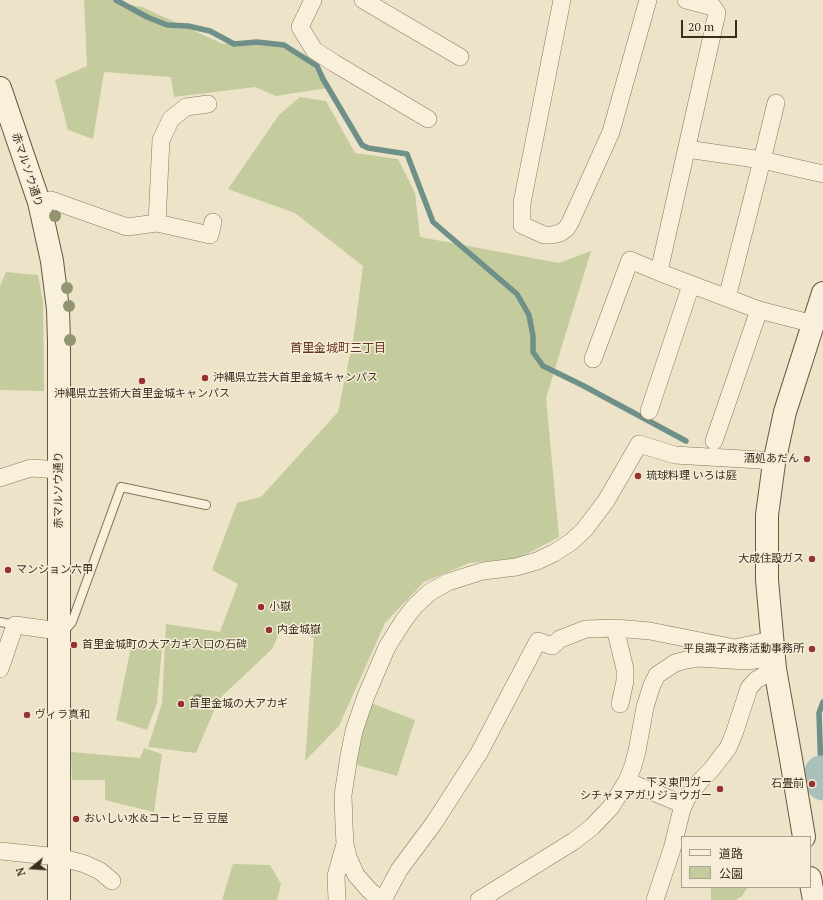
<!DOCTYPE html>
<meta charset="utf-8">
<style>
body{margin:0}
#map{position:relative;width:823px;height:900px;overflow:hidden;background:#ede3c8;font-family:"PT Serif","Noto Sans JP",serif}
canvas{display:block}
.legend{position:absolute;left:681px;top:836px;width:130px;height:52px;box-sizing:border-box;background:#f5edd7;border:1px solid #aaa18e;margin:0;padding:5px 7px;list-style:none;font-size:12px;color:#3a2e21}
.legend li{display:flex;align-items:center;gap:8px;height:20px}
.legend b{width:20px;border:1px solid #aaa18e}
.north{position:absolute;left:12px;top:848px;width:40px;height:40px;-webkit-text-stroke:3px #f5edd7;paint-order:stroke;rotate:252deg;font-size:11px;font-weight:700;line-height:16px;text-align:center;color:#3a2e21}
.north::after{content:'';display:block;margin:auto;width:14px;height:18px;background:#3a2e21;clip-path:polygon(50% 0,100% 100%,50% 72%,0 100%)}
.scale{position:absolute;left:681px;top:20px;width:56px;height:18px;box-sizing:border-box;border:2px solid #3a2e21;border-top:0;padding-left:5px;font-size:12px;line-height:14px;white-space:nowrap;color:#3a2e21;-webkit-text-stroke:3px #f5edd7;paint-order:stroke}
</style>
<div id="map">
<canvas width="823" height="900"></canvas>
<ul class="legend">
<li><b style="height:5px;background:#f8f0db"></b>道路</li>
<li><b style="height:11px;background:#c4cb9c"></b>公園</li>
</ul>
<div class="north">N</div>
<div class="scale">20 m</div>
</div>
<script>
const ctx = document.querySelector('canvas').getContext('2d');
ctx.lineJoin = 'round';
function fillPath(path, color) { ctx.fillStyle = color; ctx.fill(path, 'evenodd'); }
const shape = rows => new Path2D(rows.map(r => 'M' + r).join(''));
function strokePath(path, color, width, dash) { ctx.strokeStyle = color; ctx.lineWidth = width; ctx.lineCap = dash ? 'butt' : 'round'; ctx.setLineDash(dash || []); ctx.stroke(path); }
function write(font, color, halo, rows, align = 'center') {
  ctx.font = font + ' "PT Serif","Noto Sans JP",serif'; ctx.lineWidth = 3; ctx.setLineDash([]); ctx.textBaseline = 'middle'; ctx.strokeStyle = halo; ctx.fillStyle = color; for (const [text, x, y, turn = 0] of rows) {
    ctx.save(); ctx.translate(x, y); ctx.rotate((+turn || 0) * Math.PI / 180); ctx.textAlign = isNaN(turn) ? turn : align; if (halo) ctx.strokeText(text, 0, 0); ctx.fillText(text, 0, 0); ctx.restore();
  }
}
fillPath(shape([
 [84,0,113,0,115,2,142,7,223,44,269,42,306,56,327,88,276,96,255,87,174,97,171,77,104,72,93,139,68,130,55,80,87,66],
 [300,97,326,101,355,153,398,159,415,193,420,237,559,263,591,251,546,398,559,537,519,558,469,563,424,582,385,623,339,726,305,761,314,638,284,623,272,649,219,699,196,753,148,747,162,703,166,624,220,632,238,584,212,570,237,503,261,497,338,412,354,335,363,266,295,213,228,189,279,115],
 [6,272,38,275,43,302,44,391,0,390,0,286],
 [131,647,162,647,157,703,147,730,116,720],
 [371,703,415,720,397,776,354,764],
 [144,748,162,754,154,812,105,800,105,780,72,780,71,752,140,758],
 [233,864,270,865,281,884,277,900,222,900],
 [711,887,748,887,742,896,736,900,711,900]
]), '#c4cb9c');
strokePath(shape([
 [116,0,147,17,167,25,188,26,210,31,234,44,257,42,284,45,317,66,323,79,362,145,368,148,407,154,433,222,517,294,529,315,533,336,533,352,543,366,582,385,686,441],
 [821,772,819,713,823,702]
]), '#6f9089', 5.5);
strokePath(shape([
 [821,772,823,784]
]), '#a9c1bb', 33);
const lane = shape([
 [0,622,15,625],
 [62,630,67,628,72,622,121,487,206,505]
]);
const street = shape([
 [313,0,300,27,314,50,334,63,428,119],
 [363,0,460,57],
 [562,0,522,203,522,225,544,235,552,235,560,233,566,229,570,223,611,132,648,0],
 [686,0,713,7,717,13,660,267,661,273,759,310,814,324],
 [687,149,762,160,823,174],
 [39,202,51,200,127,227,157,223,161,140,171,119,186,107,208,104],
 [157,223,210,235,213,222],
 [727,298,762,160,776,103],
 [593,359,630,260,661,273],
 [649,411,691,285],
 [714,441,759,310],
 [0,478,31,468,59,470],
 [615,628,625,669,625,681,620,704],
 [0,669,15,625,59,631],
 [627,781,684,805],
 [0,851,59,857,85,864,100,871,112,881],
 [337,900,336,876,345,844],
 [381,900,369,890,356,875,348,857,345,844,344,825,343,795,349,756,354,731,366,696,387,647,404,620,415,606,430,592,448,582,483,571,516,567,537,561,554,553,571,542,584,530,606,501,639,444,675,455,760,460,774,463],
 [383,900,399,870,434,823,479,753,538,641,552,646,560,639,586,629,615,628,650,631,735,648,772,640],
 [479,900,574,841,592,827,611,807,627,781,633,766,637,751,645,707,652,685,657,675,675,663,686,660,698,658,746,661,773,658],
 [655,900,672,849,682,809,687,798,700,781,711,770,728,748,734,734,749,688,756,680,775,669]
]);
const secondary = shape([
 [0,88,39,202,52,261,58,309,59,342,59,900],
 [804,837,791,759,775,669,767,580,767,515,774,463,785,412,823,293],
 [810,878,814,900]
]);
strokePath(lane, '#89765d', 10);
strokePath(street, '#89765d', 18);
strokePath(secondary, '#6b5740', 24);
strokePath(lane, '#f8f0db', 8);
strokePath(street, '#f8f0db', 17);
strokePath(secondary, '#f8f0db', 22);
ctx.fillStyle = '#929570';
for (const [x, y] of [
 [55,216],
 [67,288],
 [69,306],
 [70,340],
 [198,700]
]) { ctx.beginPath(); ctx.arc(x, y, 6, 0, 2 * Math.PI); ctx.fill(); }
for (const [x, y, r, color] of [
 [205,378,4,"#963330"],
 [142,381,4,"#963330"],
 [807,459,4,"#963330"],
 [638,476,4,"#963330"],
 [812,559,4,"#963330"],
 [8,570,4,"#963330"],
 [261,607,4,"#963330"],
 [269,630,4,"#963330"],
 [74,645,4,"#963330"],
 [812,649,4,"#963330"],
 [181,704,4,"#963330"],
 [27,715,4,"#963330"],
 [812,784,4,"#963330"],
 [720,789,4,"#963330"],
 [76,819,4,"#963330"]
]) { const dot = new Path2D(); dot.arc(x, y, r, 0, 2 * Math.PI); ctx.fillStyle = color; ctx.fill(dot); strokePath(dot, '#f5edd7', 1.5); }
write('11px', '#3a2e21', '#f5edd7', [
 ["赤マルソウ通り",27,170,72],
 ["赤マルソウ通り",59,490,-90]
]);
write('11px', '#3a2e21', '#f5edd7', [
 ["沖縄県立芸大首里金城キャンパス",213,378],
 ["沖縄県立芸術大首里金城キャンパス",142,394,"center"],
 ["酒処あだん",799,459,"right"],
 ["琉球料理 いろは庭",646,476],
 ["大成住設ガス",804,559,"right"],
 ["マンション六甲",16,570],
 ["小嶽",269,607],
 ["内金城嶽",277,630],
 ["首里金城町の大アカギ入口の石碑",82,645],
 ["平良識子政務活動事務所",804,649,"right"],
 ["首里金城の大アカギ",189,704],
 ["ヴィラ真和",35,715],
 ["下ヌ東門ガー",712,783,"right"],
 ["シチャヌアガリジョウガー",712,796,"right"],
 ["石畳前",804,784,"right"],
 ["おいしい水&コーヒー豆 豆屋",84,819]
], 'left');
write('12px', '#653221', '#f5edd7', [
 ["首里金城町三丁目",338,349]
]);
</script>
